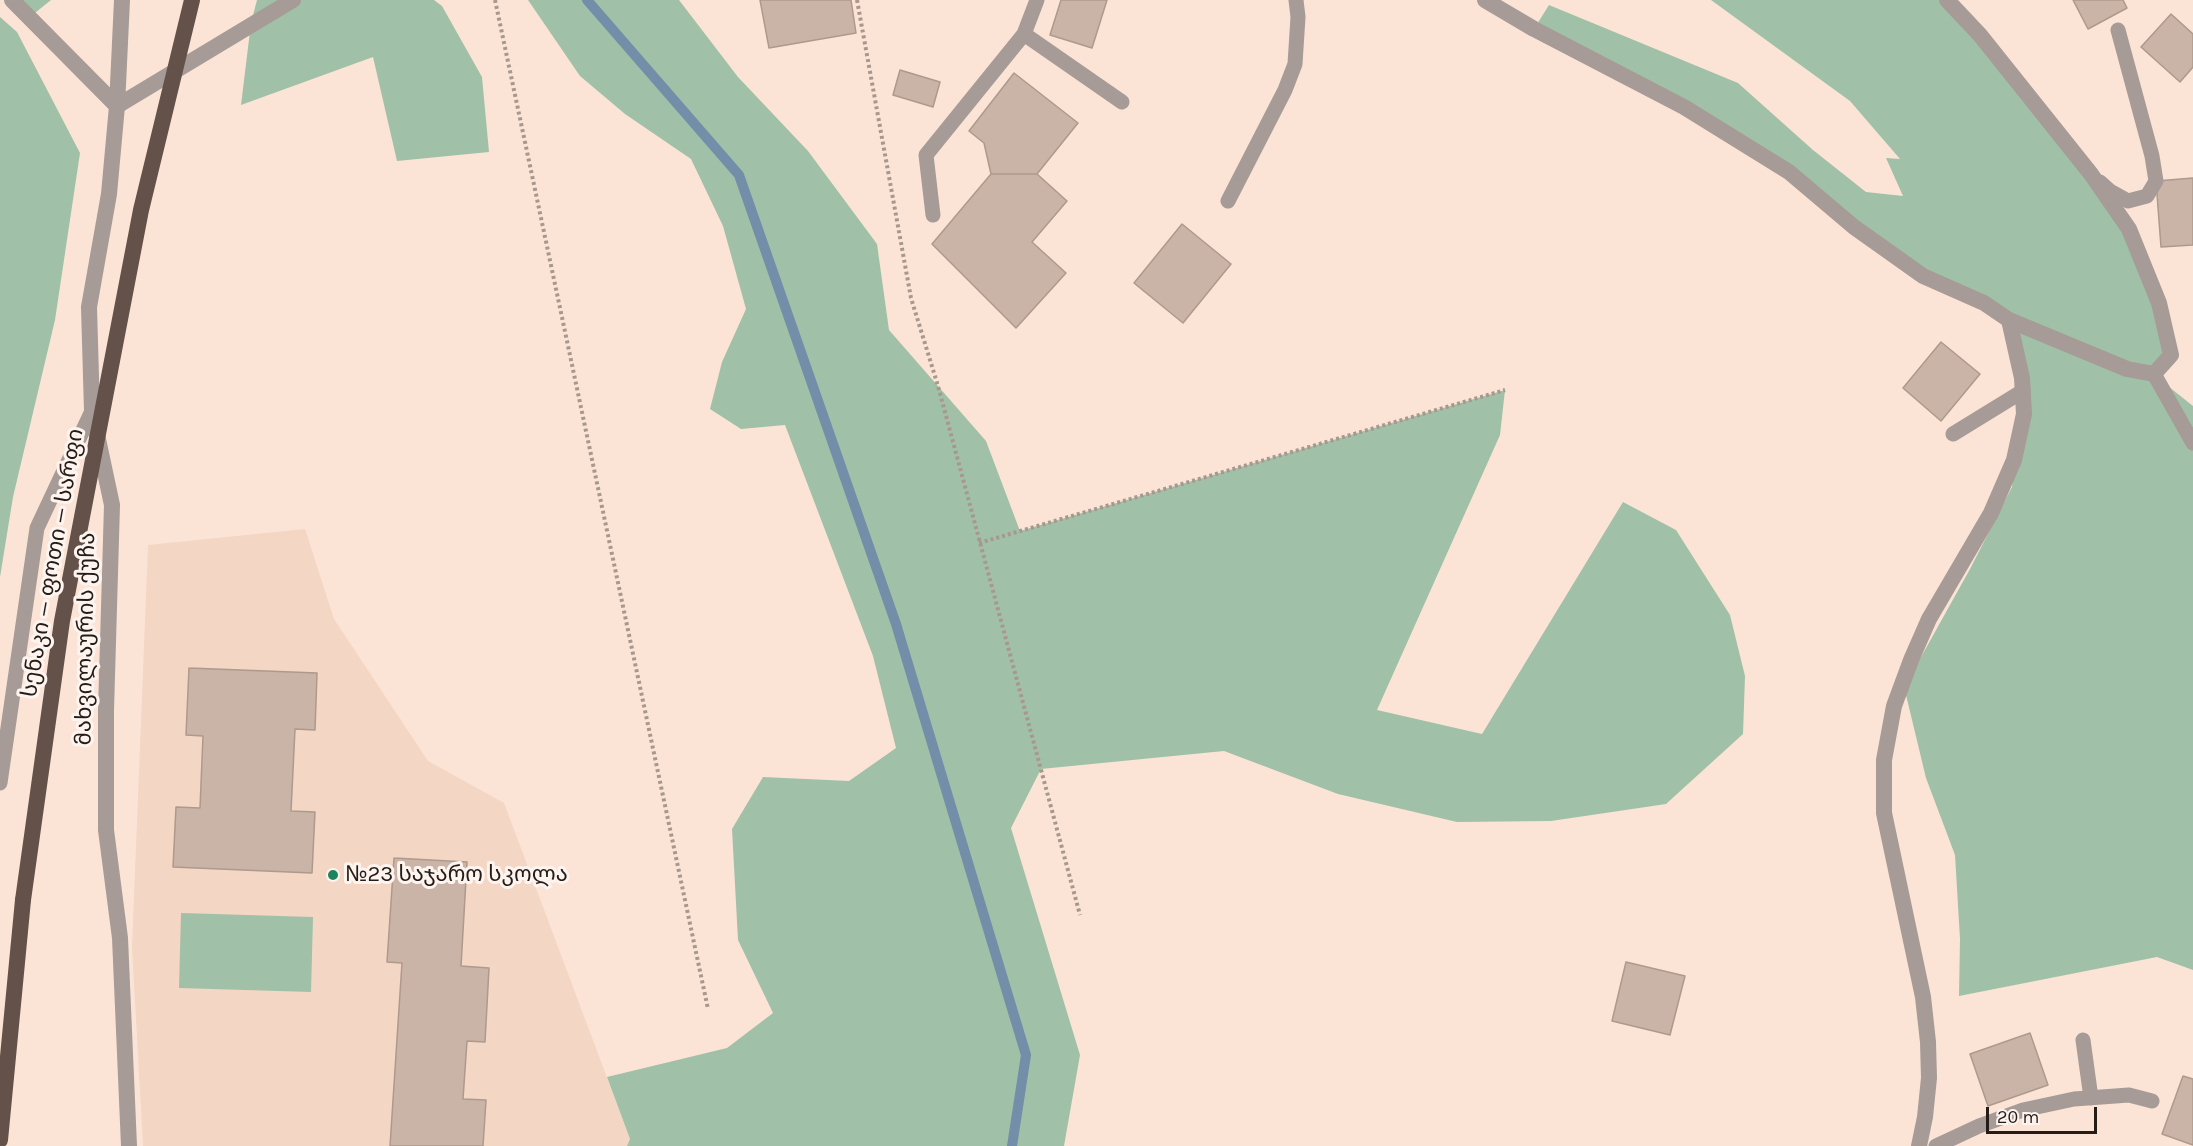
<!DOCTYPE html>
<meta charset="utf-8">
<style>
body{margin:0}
#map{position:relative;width:2193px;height:1146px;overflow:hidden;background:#fbe4d6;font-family:Karla,sans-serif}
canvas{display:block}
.scale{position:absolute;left:1986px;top:1107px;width:111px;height:27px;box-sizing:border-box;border:3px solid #241c17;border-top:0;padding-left:8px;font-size:18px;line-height:21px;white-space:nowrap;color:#241c17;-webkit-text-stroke:4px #fef4ef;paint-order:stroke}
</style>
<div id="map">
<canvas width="2193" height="1146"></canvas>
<div class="scale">20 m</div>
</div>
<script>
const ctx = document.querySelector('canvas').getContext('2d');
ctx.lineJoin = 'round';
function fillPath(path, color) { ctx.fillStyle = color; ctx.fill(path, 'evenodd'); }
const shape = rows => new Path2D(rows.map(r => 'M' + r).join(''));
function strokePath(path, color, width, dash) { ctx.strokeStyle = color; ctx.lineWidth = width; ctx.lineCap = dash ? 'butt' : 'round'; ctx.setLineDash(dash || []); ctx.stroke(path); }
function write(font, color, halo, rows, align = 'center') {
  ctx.font = font + ' Karla,"Noto Sans Georgian",sans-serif'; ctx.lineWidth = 6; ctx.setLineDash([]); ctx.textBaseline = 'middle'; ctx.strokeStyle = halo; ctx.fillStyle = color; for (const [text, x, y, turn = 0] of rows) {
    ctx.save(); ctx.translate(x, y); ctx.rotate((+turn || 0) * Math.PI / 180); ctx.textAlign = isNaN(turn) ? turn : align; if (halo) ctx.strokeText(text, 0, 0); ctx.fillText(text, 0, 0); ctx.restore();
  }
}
fillPath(shape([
 [305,529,334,619,428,761,504,803,630,1139,627,1146,143,1146,132,947,148,545]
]), '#f3d6c3');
fillPath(shape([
 [12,0,51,0,30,17],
 [257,0,434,0,442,6,482,77,489,152,397,161,373,57,241,105,251,23],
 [528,0,679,0,738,77,808,151,877,244,889,330,986,441,1020,531,1505,390,1500,435,1377,710,1482,734,1623,502,1676,530,1730,615,1745,676,1743,734,1666,804,1551,821,1457,822,1338,794,1224,751,1041,769,1011,828,1080,1055,1064,1146,627,1146,630,1139,607,1077,727,1048,773,1013,738,940,732,829,763,777,849,781,896,748,873,656,785,425,741,429,710,409,722,362,746,309,723,226,691,159,625,114,580,76],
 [1711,0,1947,0,2129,229,2171,355,2154,375,2193,406,2193,970,2157,957,1959,996,1960,939,1955,855,1926,778,1906,695,1911,675,1970,569,2012,487,2023,373,2009,320,1923,276,1789,172,1534,29,1549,5,1738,83,1813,150,1866,192,1903,196,1886,158,1900,159,1850,101],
 [0,17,17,32,80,153,55,320,13,497,0,577],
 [181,913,313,917,311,992,179,988]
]), '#a1c0a8');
strokePath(shape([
 [587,0,739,175,896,624,1026,1055,1012,1146]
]), '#738ea8', 10);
const building = shape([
 [760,0,851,0,856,33,769,48,760,0],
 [1061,0,1107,0,1092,48,1050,35,1061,0],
 [2073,0,2123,0,2127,8,2088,29,2073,0],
 [2171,14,2193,34,2193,67,2180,82,2141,47,2171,14],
 [900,70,940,82,933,107,893,95,900,70],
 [1014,73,1078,123,1037,174,991,174,984,143,969,131,1014,73],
 [991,174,1037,174,1067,201,1032,242,1066,273,1016,328,932,244,991,174],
 [2193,178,2193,245,2161,247,2156,181,2193,178],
 [1182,224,1231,264,1183,323,1134,283,1182,224],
 [1941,342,1980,374,1941,421,1903,388,1941,342],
 [189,668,317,673,315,730,295,729,291,811,315,812,312,873,173,867,176,807,200,808,203,736,186,735,189,668],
 [394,858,467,862,461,966,489,968,485,1042,467,1041,463,1099,486,1100,483,1146,390,1146,402,963,387,962,394,858],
 [1626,962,1685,976,1670,1035,1612,1021,1626,962],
 [2030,1033,2048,1085,1988,1106,1970,1054,2030,1033],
 [2183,1076,2193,1079,2193,1145,2162,1134,2183,1076]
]);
fillPath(building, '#cab4a7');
strokePath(building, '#ae998c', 1.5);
strokePath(shape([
 [495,0,708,1009],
 [857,0,911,298,938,386,1080,915],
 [979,543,1505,390]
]), '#a8978d', 4, [3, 3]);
strokePath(shape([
 [1024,34,1122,102],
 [2100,182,2110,191,2128,201,2147,196,2156,181,2152,156,2118,30],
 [1228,201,1285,90,1295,64,1298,17,1296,0],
 [933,215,926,155,1024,34,1037,0],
 [2154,374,2193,443],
 [1953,434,2023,391],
 [0,783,37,528,92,411],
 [2083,1040,2091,1098],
 [1936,1146,1979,1126,2023,1110,2074,1099,2129,1095,2152,1101]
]), '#a69b97', 15);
strokePath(shape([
 [1485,0,1534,29,1684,107,1789,172,1854,227,1923,276,1984,303,2009,320,2127,369,2154,374,2171,355,2159,303,2129,229,2091,174,1980,35,1947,0],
 [117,106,293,0],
 [117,106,122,0],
 [1919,1146,1925,1117,1929,1078,1928,1042,1923,997,1884,813,1884,760,1894,706,1911,660,1929,619,1991,513,2014,460,2024,414,2022,378,2009,320]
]), '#a69b97', 16);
strokePath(shape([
 [12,0,117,106,109,194,89,307,92,411,112,505,106,710,106,830,120,938,129,1146]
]), '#a69b97', 16);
strokePath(shape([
 [0,1140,23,900]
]), '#645149', 16);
strokePath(shape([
 [23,900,62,621,141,210,192,0]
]), '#645149', 16);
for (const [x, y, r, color] of [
 [333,875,6,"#1d845e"]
]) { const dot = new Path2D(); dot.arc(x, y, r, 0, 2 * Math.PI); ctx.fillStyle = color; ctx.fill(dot); strokePath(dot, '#fef4ef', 2); }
write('22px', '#241c17', '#fef4ef', [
 ["სენაკი — ფოთი — სარფი",53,563,-80],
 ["მახვილაურის ქუჩა",86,639,-89]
]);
write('22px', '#241c17', '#fef4ef', [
 ["№23 საჯარო სკოლა",345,875]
], 'left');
</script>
